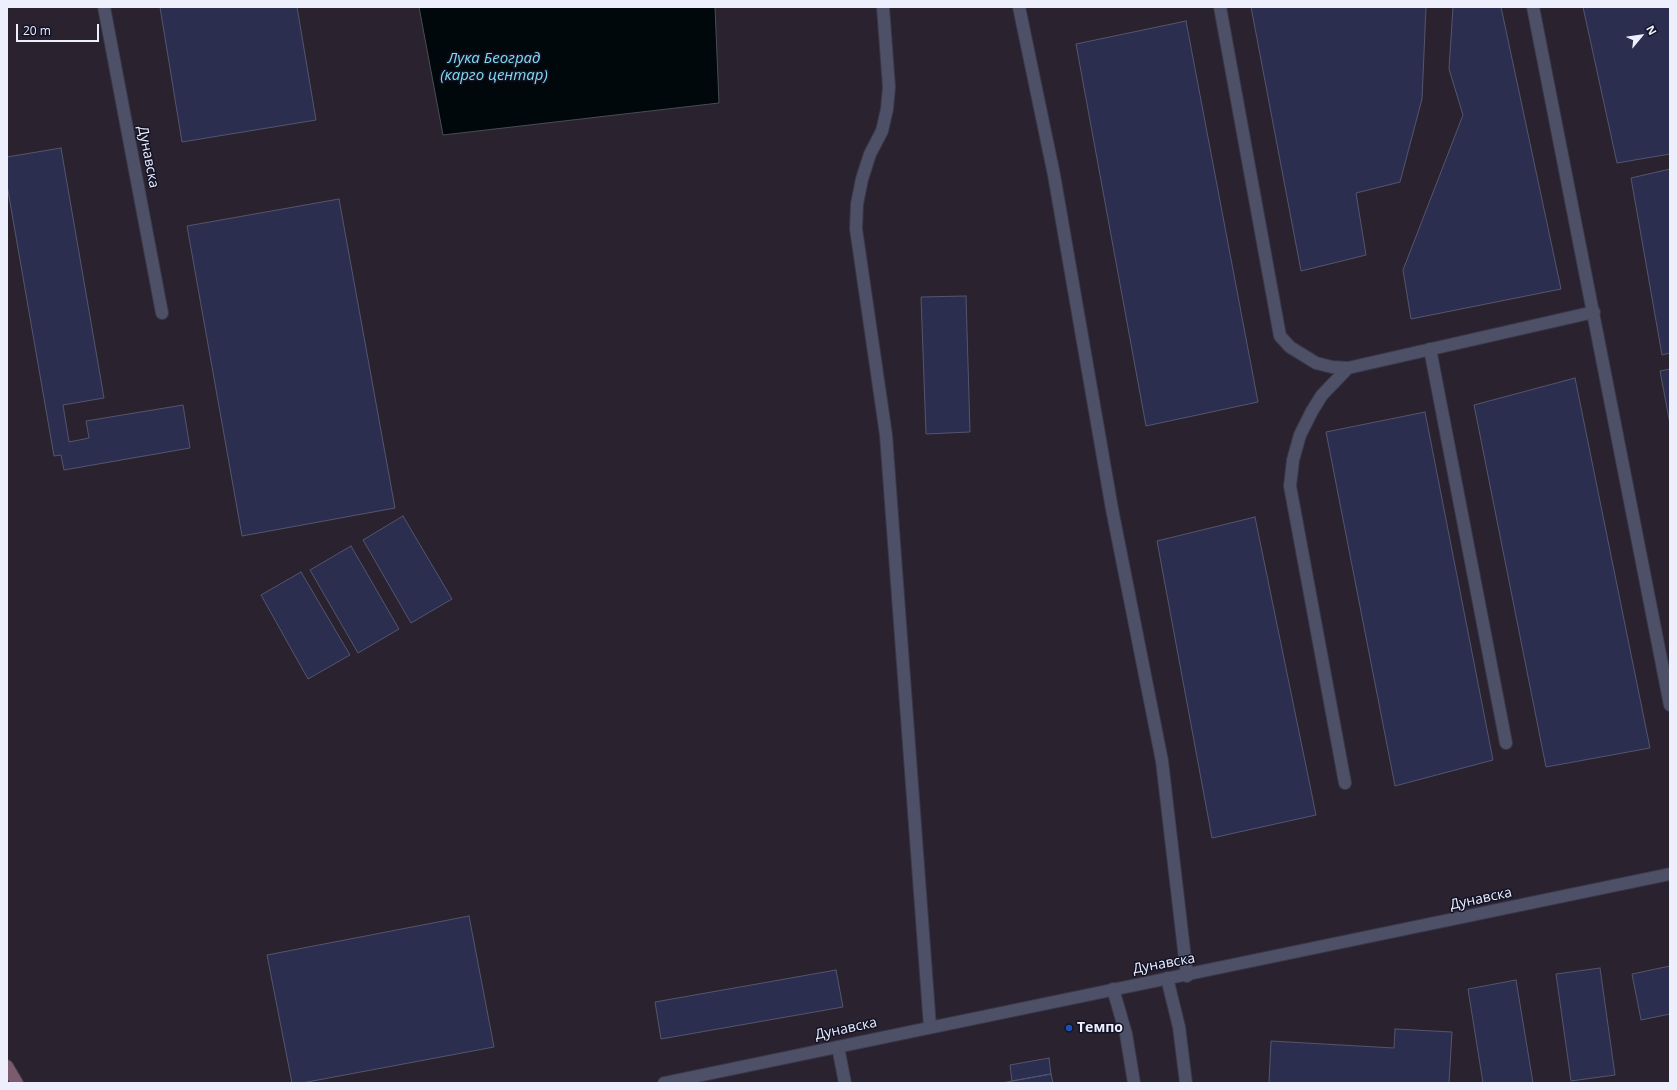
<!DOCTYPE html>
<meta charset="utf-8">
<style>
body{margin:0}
#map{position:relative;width:1677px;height:1090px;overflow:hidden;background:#1b1d31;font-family:"Open Sans",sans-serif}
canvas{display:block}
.frame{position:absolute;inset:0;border:8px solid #edeffd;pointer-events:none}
.north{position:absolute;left:1621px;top:16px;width:40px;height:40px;-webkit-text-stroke:3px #121327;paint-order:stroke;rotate:61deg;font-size:11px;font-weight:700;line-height:16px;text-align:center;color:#edeffd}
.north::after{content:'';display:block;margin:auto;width:14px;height:18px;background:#edeffd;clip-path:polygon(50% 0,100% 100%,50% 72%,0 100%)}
.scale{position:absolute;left:16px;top:24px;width:83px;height:18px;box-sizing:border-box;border:2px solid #edeffd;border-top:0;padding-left:5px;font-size:12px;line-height:14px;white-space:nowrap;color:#edeffd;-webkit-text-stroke:3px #121327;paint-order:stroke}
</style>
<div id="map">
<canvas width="1677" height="1090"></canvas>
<div class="frame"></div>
<div class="north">N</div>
<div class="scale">20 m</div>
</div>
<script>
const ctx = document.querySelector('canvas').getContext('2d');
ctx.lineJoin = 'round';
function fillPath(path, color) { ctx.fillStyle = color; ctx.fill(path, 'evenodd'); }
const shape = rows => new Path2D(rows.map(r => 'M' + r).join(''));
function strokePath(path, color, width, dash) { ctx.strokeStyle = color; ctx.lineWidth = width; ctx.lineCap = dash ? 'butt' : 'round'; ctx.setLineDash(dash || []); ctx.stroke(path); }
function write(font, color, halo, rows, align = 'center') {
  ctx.font = font + ' "Open Sans",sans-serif'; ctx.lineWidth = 3; ctx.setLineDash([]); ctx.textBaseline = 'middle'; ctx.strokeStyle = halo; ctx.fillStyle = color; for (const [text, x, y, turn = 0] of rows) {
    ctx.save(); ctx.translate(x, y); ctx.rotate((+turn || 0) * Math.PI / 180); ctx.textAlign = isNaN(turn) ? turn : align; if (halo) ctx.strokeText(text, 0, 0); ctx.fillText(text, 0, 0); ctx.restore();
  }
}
fillPath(shape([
 [7,7,1670,7,1670,1083,7,1083]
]), '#2b2230');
const water = shape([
 [419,7,715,7,719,103,443,135,419,7]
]);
fillPath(water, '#00080b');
strokePath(water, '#474d54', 1);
const building = shape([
 [160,7,297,7,316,120,182,142,160,7],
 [1251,7,1426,7,1422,99,1400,182,1356,193,1366,255,1301,271,1251,7],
 [1453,7,1501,7,1561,289,1411,319,1403,270,1463,115,1449,69,1453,7],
 [1583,7,1670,7,1670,154,1617,163,1583,7],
 [1186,21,1258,402,1146,426,1076,44,1186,21],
 [61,148,104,398,63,405,69,442,89,438,86,421,183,405,190,448,64,470,61,455,54,456,7,185,7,157,61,148],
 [1670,169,1670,353,1662,355,1631,178,1670,169],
 [339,199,395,508,242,536,187,226,339,199],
 [966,296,970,432,926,434,921,297,966,296],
 [1670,369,1670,424,1660,371,1670,369],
 [1575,378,1650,748,1546,767,1474,405,1575,378],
 [1425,412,1493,760,1395,786,1326,432,1425,412],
 [403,516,452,599,411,623,363,540,403,516],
 [1255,517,1316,815,1212,838,1157,541,1255,517],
 [351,546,399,629,358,653,310,570,351,546],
 [301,572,350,655,308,679,261,595,301,572],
 [469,916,494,1047,302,1083,292,1083,267,955,469,916],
 [1670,966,1670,1014,1641,1020,1632,974,1670,966],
 [1600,968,1615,1075,1571,1081,1556,974,1600,968],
 [836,970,843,1007,661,1039,655,1002,836,970],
 [1516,980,1533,1083,1483,1083,1468,989,1516,980],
 [1395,1029,1452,1032,1449,1083,1269,1083,1271,1041,1394,1048,1395,1029],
 [1049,1058,1051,1074,1012,1081,1010,1065,1049,1058],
 [1051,1074,1053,1083,1002,1083,1012,1081,1051,1074]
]);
fillPath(building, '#2c2e4f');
strokePath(building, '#53556d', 1);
const lane = shape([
 [104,7,162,313],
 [883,7,889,87,887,109,882,131,870,154,862,179,857,204,856,229,886,435,930,1027],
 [1019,7,1054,175,1112,509,1162,761,1187,976],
 [1220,7,1280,336,1290,347,1316,363,1332,367,1348,368,1594,312],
 [1533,7,1670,705],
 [1430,349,1506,743],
 [1345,783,1290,486,1293,460,1300,435,1312,411,1322,395,1348,368],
 [1167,978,1179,1027,1186,1083],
 [1113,989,1126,1034,1134,1083],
 [838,1047,845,1083]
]);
const street = shape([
 [664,1083,1670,874]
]);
const secondary = shape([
 [7,1066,17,1083]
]);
strokePath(lane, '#39394a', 14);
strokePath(street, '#39394a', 14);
strokePath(secondary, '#39394a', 14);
strokePath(lane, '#4d5067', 12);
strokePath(street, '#4d5067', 12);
strokePath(secondary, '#7c5c6c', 12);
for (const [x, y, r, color] of [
 [1069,1028,4,"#1a4fb4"]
]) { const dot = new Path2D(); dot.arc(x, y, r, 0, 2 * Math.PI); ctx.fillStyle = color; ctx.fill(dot); strokePath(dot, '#121327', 1.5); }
write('14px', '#edeffd', '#121327', [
 ["Дунавска",148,157,79],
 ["Дунавска",1481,899,-12],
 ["Дунавска",1164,964,-10],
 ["Дунавска",846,1029,-12]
]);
write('bold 14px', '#edeffd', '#121327', [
 ["Темпо",1077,1028]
], 'left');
write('italic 15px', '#82dbee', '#121327', [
 ["Лука Београд",494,59],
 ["(карго центар)",494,76]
]);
</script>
